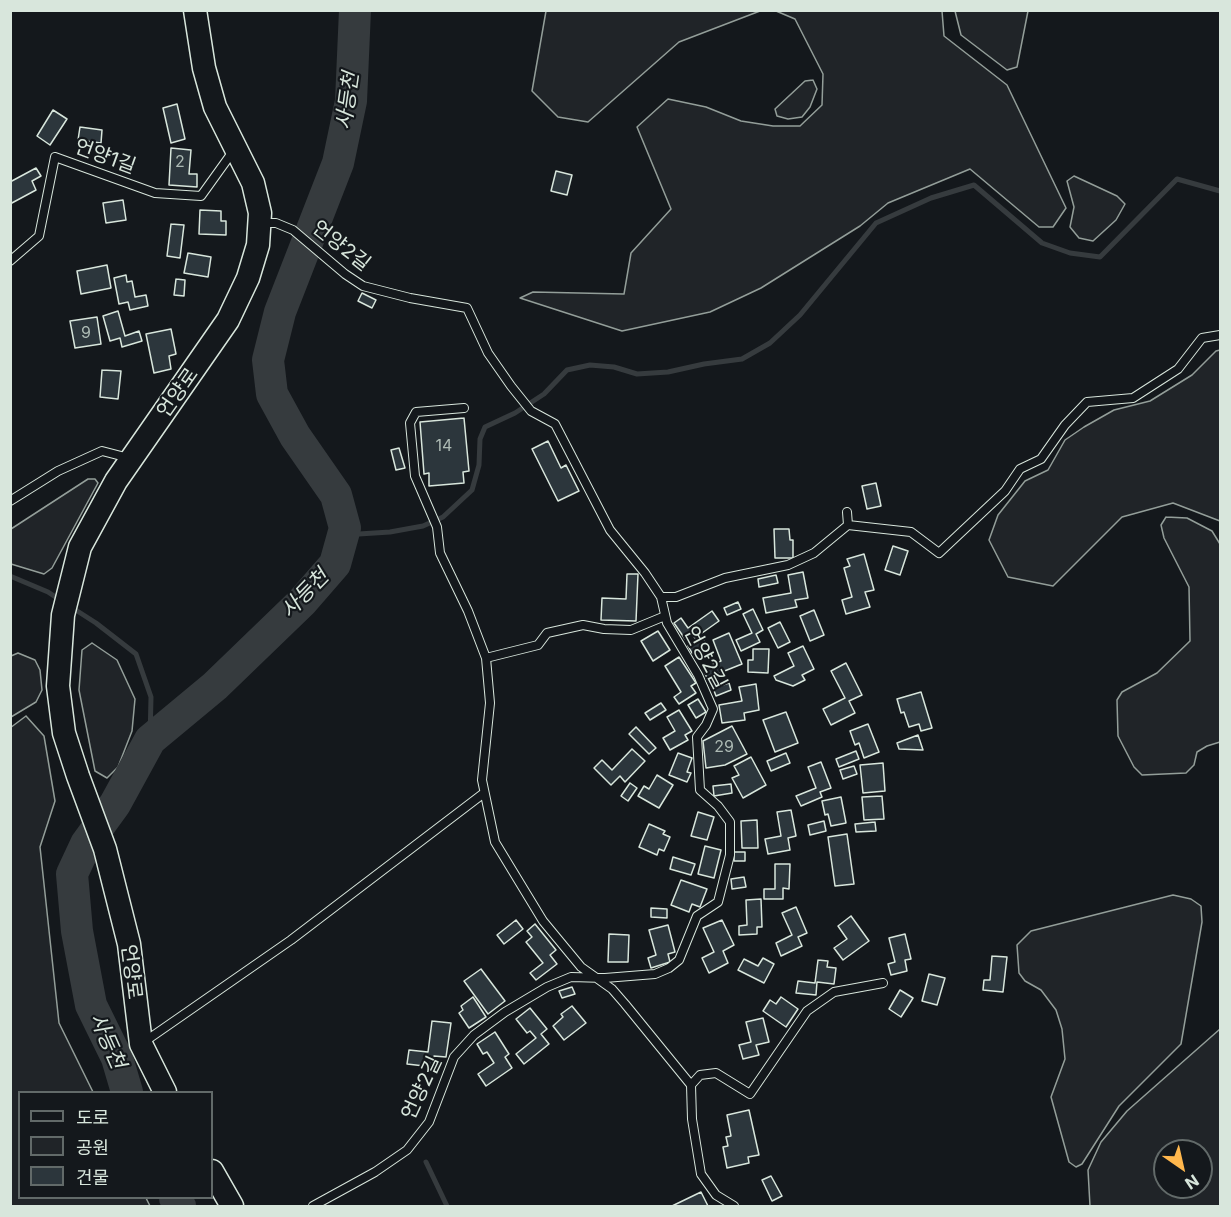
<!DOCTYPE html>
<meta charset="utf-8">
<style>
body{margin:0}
#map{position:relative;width:1231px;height:1217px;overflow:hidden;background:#14181c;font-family:Inter,"Noto Sans KR",sans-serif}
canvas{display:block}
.frame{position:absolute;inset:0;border:12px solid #d8e6dc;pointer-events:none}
.legend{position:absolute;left:18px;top:1091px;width:195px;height:108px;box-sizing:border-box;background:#14181c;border:2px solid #626a69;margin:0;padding:8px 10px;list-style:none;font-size:18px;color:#d8e6dc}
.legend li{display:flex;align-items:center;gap:12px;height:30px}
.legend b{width:30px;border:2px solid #626a69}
.north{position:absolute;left:1153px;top:1139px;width:60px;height:60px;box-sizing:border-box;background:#14181c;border:2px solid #626a69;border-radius:50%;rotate:146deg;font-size:16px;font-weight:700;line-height:24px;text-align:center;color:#d8e6dc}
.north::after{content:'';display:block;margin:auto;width:21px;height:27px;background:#ffb74d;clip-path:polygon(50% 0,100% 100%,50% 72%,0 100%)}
</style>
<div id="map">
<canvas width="1231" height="1217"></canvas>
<div class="frame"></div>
<ul class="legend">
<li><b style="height:8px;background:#14181c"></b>도로</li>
<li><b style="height:16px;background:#202428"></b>공원</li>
<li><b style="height:16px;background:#2c363c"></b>건물</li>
</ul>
<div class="north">N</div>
</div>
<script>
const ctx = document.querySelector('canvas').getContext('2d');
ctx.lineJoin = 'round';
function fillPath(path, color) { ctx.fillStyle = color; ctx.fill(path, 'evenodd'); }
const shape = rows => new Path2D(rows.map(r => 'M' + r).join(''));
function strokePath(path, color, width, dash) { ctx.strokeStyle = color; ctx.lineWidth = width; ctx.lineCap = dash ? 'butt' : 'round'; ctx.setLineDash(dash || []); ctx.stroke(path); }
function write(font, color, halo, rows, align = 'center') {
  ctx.font = font + ' Inter,"Noto Sans KR",sans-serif'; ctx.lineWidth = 4.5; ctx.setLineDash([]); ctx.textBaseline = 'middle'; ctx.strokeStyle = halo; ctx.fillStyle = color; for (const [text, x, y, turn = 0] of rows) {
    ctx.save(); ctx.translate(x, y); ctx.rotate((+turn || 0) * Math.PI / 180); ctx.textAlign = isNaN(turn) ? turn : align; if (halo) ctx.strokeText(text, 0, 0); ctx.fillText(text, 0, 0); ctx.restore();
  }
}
const green = shape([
 [546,11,546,10,760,11,679,42,588,122,558,117,532,91,546,11],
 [776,11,942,11,944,36,1007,85,1066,208,1053,227,1039,227,970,169,888,203,860,226,761,288,710,312,622,331,520,298,533,292,624,294,631,253,671,209,637,127,668,99,706,107,741,121,773,126,800,126,822,105,823,74,795,19,776,11],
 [955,11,1028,11,1017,67,1007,70,961,35,955,11],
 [813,80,817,89,810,107,802,117,788,119,777,116,775,109,805,81,813,80],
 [1074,176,1117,196,1125,204,1116,220,1093,241,1079,238,1070,227,1074,207,1067,181,1074,176],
 [1220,350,1220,521,1173,503,1122,517,1053,586,1008,577,989,540,998,515,1025,481,1048,470,1065,440,1084,427,1114,410,1150,401,1192,375,1216,351,1220,350],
 [88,479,95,479,98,483,52,568,44,574,11,564,11,529,88,479],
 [1166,517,1187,518,1212,531,1220,544,1220,742,1207,746,1197,752,1194,765,1186,773,1142,775,1134,767,1118,736,1117,700,1122,692,1157,673,1190,641,1189,587,1164,538,1161,525,1166,517],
 [92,643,117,660,135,699,132,731,118,767,107,778,95,771,79,690,82,650,92,643],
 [18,653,35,660,40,670,42,690,36,702,11,717,11,656,18,653],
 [26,716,44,736,55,801,40,847,59,1023,93,1092,20,1092,20,1198,146,1198,150,1206,11,1206,10,728,26,716],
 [1173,895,1191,899,1201,906,1202,922,1181,1044,1119,1106,1082,1164,1076,1167,1069,1162,1051,1097,1065,1059,1062,1029,1056,1010,1041,990,1025,981,1019,973,1017,945,1031,931,1173,895],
 [1220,1029,1220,1206,1090,1206,1088,1170,1101,1142,1127,1111,1220,1029],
 [1165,1151,1201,1151,1201,1187,1165,1187,1165,1151]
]);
fillPath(green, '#202428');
strokePath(green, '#939e99', 1.5);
strokePath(shape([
 [343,535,390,532,423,526,443,517,472,490,479,465,480,439,485,427,515,413,544,394,567,370,590,365,614,367,637,374,668,372,704,364,742,359,770,343,800,315,876,223,931,198,974,185,1042,243,1070,253,1100,257,1177,179,1220,191],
 [10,576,48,592,60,600],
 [71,607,96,623,136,654,151,697,150,740],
 [426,1162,447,1206]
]), '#363b3e', 5);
strokePath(shape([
 [127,1092,117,1058,91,1005,77,931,72,874,86,844,115,804,150,740,215,686,302,602,335,564,345,528,336,495,295,436,272,394,268,360,280,312,338,163,351,101,355,10],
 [175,1198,180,1206]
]), '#363b3e', 32);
const building = shape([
 [177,104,185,139,171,143,163,108,177,104],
 [53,110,67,119,50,145,37,136,53,110],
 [80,127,102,130,101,143,78,140,80,127],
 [171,148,191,150,189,174,197,174,197,187,169,185,171,148],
 [36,168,41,176,32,181,36,190,10,204,10,182,36,168],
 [556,171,572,175,567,195,551,191,556,171],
 [123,200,126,220,106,223,103,203,123,200],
 [200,210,221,211,221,221,226,221,226,235,199,234,200,210],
 [171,224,184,225,180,258,167,256,171,224],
 [188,253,211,257,208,277,184,273,188,253],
 [107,265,111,288,81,294,77,271,107,265],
 [126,275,127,282,132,281,135,297,146,295,148,306,130,310,128,302,119,304,114,278,126,275],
 [176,279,185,280,184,296,174,295,176,279],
 [362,293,376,300,372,308,358,301,362,293],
 [118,311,125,336,139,331,142,341,122,347,120,338,110,341,103,316,118,311],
 [97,317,101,344,75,348,70,321,97,317],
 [171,329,176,354,169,356,171,369,154,373,146,334,171,329],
 [102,370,121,371,118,399,100,397,102,370],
 [464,418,469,471,463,472,464,483,429,486,429,473,424,474,420,422,464,418],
 [548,441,561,468,566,465,579,491,558,501,532,449,548,441],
 [399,448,405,468,396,470,391,450,399,448],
 [876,483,881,506,867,509,862,486,876,483],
 [774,529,789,529,790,540,793,540,793,558,775,558,774,529],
 [893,546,908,551,900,575,885,570,893,546],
 [864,554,874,590,865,592,870,607,846,614,842,600,852,597,844,568,850,566,847,559,864,554],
 [803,572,808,598,795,600,797,607,766,613,763,598,791,593,788,575,803,572],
 [627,574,638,574,636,621,601,620,602,598,626,599,627,574],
 [776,575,778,583,759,587,758,579,776,575],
 [738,602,741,609,727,615,724,608,738,602],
 [753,609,763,630,756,634,760,642,741,651,736,640,752,633,743,614,753,609],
 [814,610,824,635,810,641,800,616,814,610],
 [712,611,719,621,695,638,692,634,685,639,674,623,681,618,688,628,712,611],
 [780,622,790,642,778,648,768,628,780,622],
 [658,631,670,650,653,661,641,641,658,631],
 [729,633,742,664,707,678,703,668,721,661,713,640,729,633],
 [702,638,706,644,692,653,688,646,702,638],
 [803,646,814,669,802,675,805,680,793,686,776,680,774,676,794,666,788,653,803,646],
 [753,649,769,649,768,673,748,672,748,660,753,660,753,649],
 [679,657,696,683,691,686,696,693,679,704,674,697,681,692,665,666,679,657],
 [846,663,862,695,849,701,855,713,831,725,823,709,845,698,831,671,846,663],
 [729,683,731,690,716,696,713,688,729,683],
 [756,684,759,710,744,713,745,720,722,723,719,705,742,701,739,687,756,684],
 [921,692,932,728,921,731,919,724,909,727,904,712,901,713,897,699,921,692],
 [698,699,706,712,696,718,688,705,698,699],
 [661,703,666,710,650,720,645,713,661,703],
 [679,710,692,731,685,735,688,740,670,750,663,738,675,731,667,717,679,710],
 [786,712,798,743,775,752,763,720,786,712],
 [868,724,879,752,864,758,859,743,855,745,850,731,868,724],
 [732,726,747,754,725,765,706,768,703,741,732,726],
 [636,727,656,748,649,754,629,734,636,727],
 [918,735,923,750,899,749,897,743,918,735],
 [632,749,645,761,625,782,620,776,611,785,594,768,602,760,612,770,632,749],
 [856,751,859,759,839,767,836,759,856,751],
 [678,753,692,758,687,772,691,773,687,782,669,775,678,753],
 [786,753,790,763,771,771,767,761,786,753],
 [751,757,766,785,743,798,732,778,739,775,734,766,751,757],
 [821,762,831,788,820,792,822,797,801,806,796,796,816,788,808,767,821,762],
 [883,763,885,791,863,793,860,765,883,763],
 [854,766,857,774,843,779,840,770,854,766],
 [657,775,673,785,659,808,638,796,644,786,649,789,657,775],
 [630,783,637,788,628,801,621,796,630,783],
 [731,784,732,793,714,796,713,786,731,784],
 [882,796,884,819,864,820,862,797,882,796],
 [841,797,846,823,831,826,828,814,825,815,822,801,841,797],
 [791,810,796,836,788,838,790,850,768,854,765,839,781,836,777,812,791,810],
 [698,812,714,817,707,840,691,836,698,812],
 [757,820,758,848,742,848,741,821,757,820],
 [824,821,826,831,810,835,808,825,824,821],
 [875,822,876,831,856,832,855,824,875,822],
 [649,824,665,831,663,834,670,837,664,851,659,849,657,855,639,847,649,824],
 [847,834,854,884,835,886,828,837,847,834],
 [705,846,721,850,714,878,698,874,705,846],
 [734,852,745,852,745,861,734,861,734,852],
 [673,857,695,864,691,875,670,869,673,857],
 [775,864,790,864,789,889,783,888,783,899,764,899,764,889,775,889,775,864],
 [744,877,746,887,732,889,731,879,744,877],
 [681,880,707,889,700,907,692,904,689,912,671,905,681,880],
 [761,899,762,927,757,927,757,934,739,935,739,926,747,925,746,900,761,899],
 [796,907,807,933,798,937,802,946,781,956,776,943,792,935,782,913,796,907],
 [651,908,667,909,667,918,651,917,651,908],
 [851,916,869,941,843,960,834,948,847,939,838,926,851,916],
 [516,920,523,929,504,944,497,935,516,920],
 [722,920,734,945,723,951,728,963,709,973,702,958,714,952,703,928,722,920],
 [535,924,556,950,550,955,557,964,536,980,530,973,543,963,526,942,532,937,527,931,535,924],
 [668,925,675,952,668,954,670,962,651,968,648,958,656,955,649,930,668,925],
 [609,934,629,935,628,962,608,962,609,934],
 [905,934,911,959,905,960,907,971,891,975,888,964,895,962,889,938,905,934],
 [992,956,1007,957,1003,992,983,990,984,980,990,980,992,956],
 [763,958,774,964,764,983,738,970,744,959,758,966,763,958],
 [818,960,828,961,827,967,836,968,834,984,817,982,816,995,796,993,798,981,815,983,818,960],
 [481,969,505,1001,488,1014,464,981,481,969],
 [929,974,945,978,937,1005,922,1001,929,974],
 [572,987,575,994,562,998,559,991,572,987],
 [900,990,913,998,901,1017,889,1009,900,990],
 [473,997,486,1017,469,1028,459,1013,463,1010,461,1006,473,997],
 [781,997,798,1009,786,1027,763,1011,770,1000,776,1004,781,997],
 [572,1006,586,1023,564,1040,553,1026,563,1017,561,1014,572,1006],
 [530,1008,547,1029,541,1034,549,1044,524,1064,516,1054,536,1038,530,1031,527,1033,516,1019,530,1008],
 [763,1018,769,1042,756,1045,759,1055,743,1059,739,1045,751,1042,746,1022,763,1018],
 [432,1021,451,1023,446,1057,434,1056,433,1067,407,1064,409,1050,428,1052,432,1021],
 [495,1032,509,1054,505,1057,512,1068,486,1086,478,1074,494,1063,487,1052,483,1054,477,1044,495,1032],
 [749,1110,759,1155,748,1157,749,1163,727,1168,723,1147,728,1146,726,1137,731,1136,727,1115,749,1110],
 [771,1176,782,1196,772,1201,762,1180,771,1176],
 [701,1192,708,1206,672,1206,701,1192]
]);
fillPath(building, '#2c363c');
strokePath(building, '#d8e6dc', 1.5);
const lane = shape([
 [260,223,276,223,293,230,345,274,363,286,410,298,467,308,488,353,511,386,531,411,555,424,610,530,645,573,661,597,667,623,698,675,713,709,706,725,697,737,700,790,718,806,730,822,730,855,718,902,697,916,679,960,669,968,655,974,605,978,571,977,547,987,505,1012,474,1035,454,1057,429,1122,407,1150,375,1172,313,1206],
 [10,261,39,236,55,157,155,193,201,196,234,150],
 [464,408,416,412,410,423,415,476,437,527,440,553,468,611,486,658,490,703,482,780,495,842,543,921,581,967,612,989,625,1004,691,1085],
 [10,501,58,471,102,451,129,458],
 [848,525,911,532,939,553,1005,491,1020,469,1041,459,1065,425,1087,402,1133,398,1178,369,1202,338,1220,335],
 [661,597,676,597,725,578,788,565,814,553,848,525,847,512],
 [486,658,538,645,547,633,583,625,604,629,631,630,665,616],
 [144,1042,291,940,484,793],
 [734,1206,716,1195,701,1174,692,1119,691,1085,700,1075,716,1073,750,1094,807,1011,834,992,883,983]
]);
const secondary = shape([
 [165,1092,141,1044,129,944,105,849,78,776,64,733,58,686,63,615,80,547,116,481,228,320,248,278,258,245,260,213,253,183,215,107,204,68,195,10],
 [212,1171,232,1206]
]);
strokePath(lane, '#d8e6dc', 10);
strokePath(secondary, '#d8e6dc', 25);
strokePath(lane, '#14181c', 8);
strokePath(secondary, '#14181c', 22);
write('16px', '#adbab4', null, [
 ["2",180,162],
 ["9",86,333],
 ["14",444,446],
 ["29",724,747]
]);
write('20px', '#d8e6dc', '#14181c', [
 ["언양1길",105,157,20],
 ["언양2길",341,246,38],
 ["언양로",178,393,-55],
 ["언양2길",705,658,62],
 ["언양로",131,972,83],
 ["언양2길",422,1088,-65]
]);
write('italic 21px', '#d8e6dc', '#14181c', [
 ["사등천",348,101,-82],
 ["사등천",305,594,-46],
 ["사등천",107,1041,66]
]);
</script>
